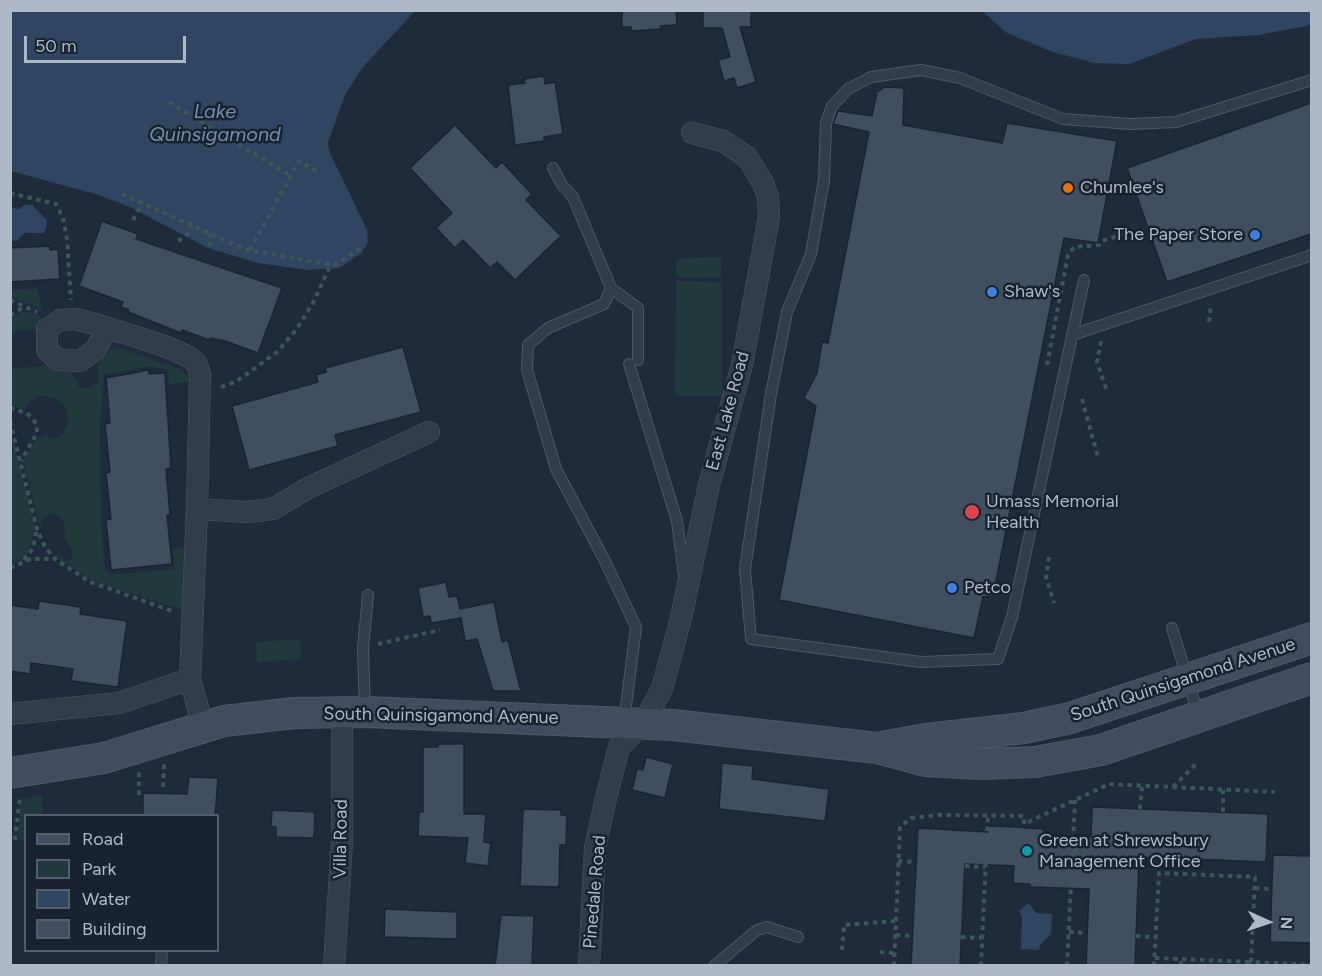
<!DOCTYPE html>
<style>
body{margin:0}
#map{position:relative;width:1322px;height:976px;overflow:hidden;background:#1f2b3a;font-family:Figtree,sans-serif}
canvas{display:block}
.frame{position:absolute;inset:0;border:12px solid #aeb8c7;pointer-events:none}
.legend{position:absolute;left:24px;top:814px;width:195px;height:138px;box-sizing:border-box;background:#19222f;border:2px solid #555e6c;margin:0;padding:8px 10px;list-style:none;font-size:18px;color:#aeb8c7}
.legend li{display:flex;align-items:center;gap:12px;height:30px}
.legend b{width:30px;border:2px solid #555e6c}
.north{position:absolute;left:1238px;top:892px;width:60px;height:60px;-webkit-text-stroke:4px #19222f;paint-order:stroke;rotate:93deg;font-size:16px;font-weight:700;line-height:24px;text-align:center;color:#aeb8c7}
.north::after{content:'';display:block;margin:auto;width:21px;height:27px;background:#aeb8c7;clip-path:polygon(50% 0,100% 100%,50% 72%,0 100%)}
.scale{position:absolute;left:24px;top:36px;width:162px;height:27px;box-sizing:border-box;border:3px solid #aeb8c7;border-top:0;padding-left:8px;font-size:18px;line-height:21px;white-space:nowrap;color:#aeb8c7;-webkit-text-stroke:4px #19222f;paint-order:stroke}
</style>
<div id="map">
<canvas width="1322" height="976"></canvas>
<div class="frame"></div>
<ul class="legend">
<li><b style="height:8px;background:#414c5e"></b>Road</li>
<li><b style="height:16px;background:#21393b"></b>Park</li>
<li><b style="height:16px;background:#304561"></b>Water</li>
<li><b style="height:16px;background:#404e60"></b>Building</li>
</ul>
<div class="north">N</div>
<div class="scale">50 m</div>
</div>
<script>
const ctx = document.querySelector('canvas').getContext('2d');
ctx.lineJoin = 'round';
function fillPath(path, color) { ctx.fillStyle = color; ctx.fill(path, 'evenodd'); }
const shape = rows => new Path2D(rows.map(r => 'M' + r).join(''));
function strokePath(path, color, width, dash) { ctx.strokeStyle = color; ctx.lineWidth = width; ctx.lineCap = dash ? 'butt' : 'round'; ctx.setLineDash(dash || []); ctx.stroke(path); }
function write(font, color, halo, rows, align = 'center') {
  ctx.font = font + ' Figtree,sans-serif'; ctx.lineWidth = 5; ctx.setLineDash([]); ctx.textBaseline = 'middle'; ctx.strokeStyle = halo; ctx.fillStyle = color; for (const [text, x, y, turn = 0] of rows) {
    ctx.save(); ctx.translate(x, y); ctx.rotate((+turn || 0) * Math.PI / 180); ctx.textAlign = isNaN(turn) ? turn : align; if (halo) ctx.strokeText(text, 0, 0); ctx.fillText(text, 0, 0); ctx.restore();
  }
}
fillPath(shape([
 [721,257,721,277,676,278,676,258],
 [676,281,722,282,722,396,675,396],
 [37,288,43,310,11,297,11,290],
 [23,311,37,314,43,321,37,329,17,331,11,335,11,317],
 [116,347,180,369,190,378,191,382,169,384,167,369,146,367,104,375,100,427,101,525,105,567,110,575,174,569,173,547,192,548,186,611,93,581,58,559,52,552,67,561,72,559,72,551,65,538,64,521,58,515,49,514,42,519,41,529,23,462,38,437,46,435,54,439,63,434,69,420,66,408,53,397,37,396,27,405,26,410,11,405,10,369,51,365,61,371,71,373,80,388,89,388,99,382,97,366,101,355],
 [11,431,34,523,34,534,26,556,11,566],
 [300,639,301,659,257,662,256,642],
 [42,795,43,815,26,816,25,841,18,840,21,799]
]), '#21393b');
fillPath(shape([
 [1311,10,1311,25,1259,35,1196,39,1129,64,1094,63,1053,52,1007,33,982,11],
 [10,11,415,11,362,68,345,95,328,142,330,153,367,230,368,242,360,254,339,268,308,270,258,263,208,248,132,208,99,195,11,171],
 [25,205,32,205,47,220,46,229,43,233,25,233,16,241,11,240,11,207,18,209],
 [1029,903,1036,913,1052,914,1051,934,1040,945,1039,950,1021,949,1022,916,1019,911]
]), '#304561');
const building = shape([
 [622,10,676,10,677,25,660,26,661,29,631,31,631,27,622,27,622,10],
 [703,10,751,10,751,27,740,27,756,82,737,88,734,78,724,81,718,60,730,57,722,28,703,28,703,10],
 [544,76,545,84,555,82,563,134,544,137,544,141,515,145,508,85,525,83,524,79,544,76],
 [885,87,904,88,903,125,1002,143,1007,123,1117,141,1098,243,1064,238,993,596,983,597,974,638,779,600,816,406,804,398,817,373,822,342,828,343,869,132,833,124,838,111,872,116,877,92,885,87],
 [1311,103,1311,234,1167,282,1127,168,1311,103],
 [455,125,496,168,502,162,532,194,526,200,561,236,515,280,497,262,490,268,463,240,455,248,436,228,452,213,410,168,455,125],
 [102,221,138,234,136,239,282,288,258,353,225,341,210,338,209,340,182,330,181,333,128,312,129,310,121,307,123,302,79,286,102,221],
 [50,246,50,250,58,249,60,279,10,282,10,248,50,246],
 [403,347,421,412,335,435,338,446,249,470,232,406,318,382,316,375,326,372,325,368,403,347],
 [149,370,149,374,165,373,171,468,166,469,170,515,167,515,172,564,111,570,106,520,111,519,106,473,110,472,105,424,110,423,106,378,149,370],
 [446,582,449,597,457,596,460,609,494,602,502,642,508,640,521,691,493,691,477,639,465,641,461,618,431,623,430,616,423,617,418,588,446,582],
 [39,601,81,607,80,614,127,621,118,687,71,681,73,669,31,663,30,674,10,671,10,605,38,609,39,601],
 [439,744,464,744,464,814,486,814,484,842,491,843,488,866,465,863,468,838,418,836,419,812,423,812,423,747,438,747,439,744],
 [646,757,673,764,665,798,632,790,637,769,643,770,646,757],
 [722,763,753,766,752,779,829,789,825,821,719,809,722,763],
 [189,777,218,778,215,816,143,816,143,793,187,794,189,777],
 [1092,807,1268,814,1266,862,1139,857,1135,966,1086,966,1089,889,1030,887,1030,884,1013,883,1014,866,965,864,960,966,911,966,918,828,988,832,988,826,1017,827,1044,829,1044,836,1091,837,1092,807],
 [523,809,561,810,561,815,567,816,566,845,560,845,559,887,520,886,523,809],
 [272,810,315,812,314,838,276,837,276,827,271,827,272,810],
 [1273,855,1311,856,1311,943,1270,942,1273,855],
 [385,909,457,912,457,939,384,937,385,909],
 [501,915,534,916,532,966,495,966,501,915]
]);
fillPath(building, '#404e60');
strokePath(building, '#1b2431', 1.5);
const service = shape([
 [553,168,562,185,573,197,611,288,604,304,548,328,528,345,527,370,556,469,604,559,636,627,624,722],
 [1084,280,1012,617,998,659,921,662,751,639,745,569,771,394,787,312,811,254,824,180,826,123,832,106,848,89,871,77,921,70,960,78,1063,119,1131,124,1176,122,1312,80],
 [611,288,638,308,638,360],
 [1072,335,1312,255],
 [629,364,677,521,684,575],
 [1172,628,1198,714],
 [365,712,363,648,368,595],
 [161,966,162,950],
 [714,966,757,930,767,927,798,937]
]);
const minor = shape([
 [108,328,95,350,80,361,58,360,47,350,47,329,60,320,75,319,95,324,108,328,137,337,167,347,189,357,197,364,200,375,197,509],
 [10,714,119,703,190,679],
 [203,726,190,679,197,509,247,512,273,509,308,488,429,432],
 [334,966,342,842,342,712],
 [589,966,595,848,606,798,619,747,643,723,662,689,681,618,709,485,742,365,769,217,768,197,763,183,747,157,723,141,692,133]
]);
const secondary = shape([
 [886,746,926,739,1024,728,1070,718,1312,638],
 [10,773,104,758,224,721,294,713,365,712,673,725,877,748,926,761,982,764,1035,762,1101,750,1312,678]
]);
strokePath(service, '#4e5865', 12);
strokePath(minor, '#4e5865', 22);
strokePath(secondary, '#4e5865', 32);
strokePath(shape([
 [169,102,291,176],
 [10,193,56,204,63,218,67,239,71,300],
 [122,194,247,250,334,265,365,246],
 [133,220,142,203],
 [211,234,208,239,212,249],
 [178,241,188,234,192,225],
 [250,250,299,161,318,172],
 [10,300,37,312],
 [10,315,24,307],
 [1209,322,1211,305],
 [1101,341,1097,362,1107,391],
 [1047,365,1068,255,1074,247,1099,245,1102,241,1137,230],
 [221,387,237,381,277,352,296,330,313,303,331,264],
 [1082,399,1098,457],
 [10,408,27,413,37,424,37,433,21,461],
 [10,421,37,529,45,547,55,559,90,582,172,611],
 [1049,557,1046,577,1054,603],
 [24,560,33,548,37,529],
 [10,568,31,559,55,559],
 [378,644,440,630],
 [163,787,164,764],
 [1173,787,1198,762],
 [139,795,139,772],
 [1140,809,1142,786],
 [1223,812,1223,790],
 [15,840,20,796],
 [1073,851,1090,852],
 [898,861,916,862],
 [965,866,985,867],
 [1255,888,1272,889],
 [1069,932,1087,933],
 [896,935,913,936],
 [1136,936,1156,937],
 [961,937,982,938],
 [842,950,844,925,896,921],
 [880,952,894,953],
 [1155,958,1251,962],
 [894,966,900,827,911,818,939,815,1024,816,1024,824,1109,784,1275,792],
 [981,966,988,815],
 [1067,966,1075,800],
 [1154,966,1159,873,1255,877,1251,962,1312,965],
 [1181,966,1181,959]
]), '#3f5659', 4, [4.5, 4.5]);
strokePath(service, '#333d4a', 10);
strokePath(minor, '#333d4a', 21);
strokePath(secondary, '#414c5e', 30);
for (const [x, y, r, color] of [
 [1068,188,6,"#e8710a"],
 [1255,235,6,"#3f7fe0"],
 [992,292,6,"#3f7fe0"],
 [972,512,8,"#e0444e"],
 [952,588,6,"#3f7fe0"],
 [1027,851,6,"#0f9aa8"]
]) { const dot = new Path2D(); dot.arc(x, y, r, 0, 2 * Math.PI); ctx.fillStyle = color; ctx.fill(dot); strokePath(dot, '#19222f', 2); }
write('18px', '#aeb8c7', '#19222f', [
 ["Chumlee's",1080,188],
 ["The Paper Store",1243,235,"right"],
 ["Shaw's",1004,292],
 ["Umass Memorial",986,502],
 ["Health",986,523],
 ["Petco",964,588],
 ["Green at Shrewsbury",1039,841],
 ["Management Office",1039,862]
], 'left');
write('18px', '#aeb8c7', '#19222f', [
 ["East Lake Road",728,411,-75],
 ["South Quinsigamond Avenue",1183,680,-18],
 ["South Quinsigamond Avenue",441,716,1],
 ["Villa Road",341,839,-89],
 ["Pinedale Road",595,892,-85]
]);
write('italic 20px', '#748eb2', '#19222f', [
 ["Lake",215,112],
 ["Quinsigamond",215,135]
]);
</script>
